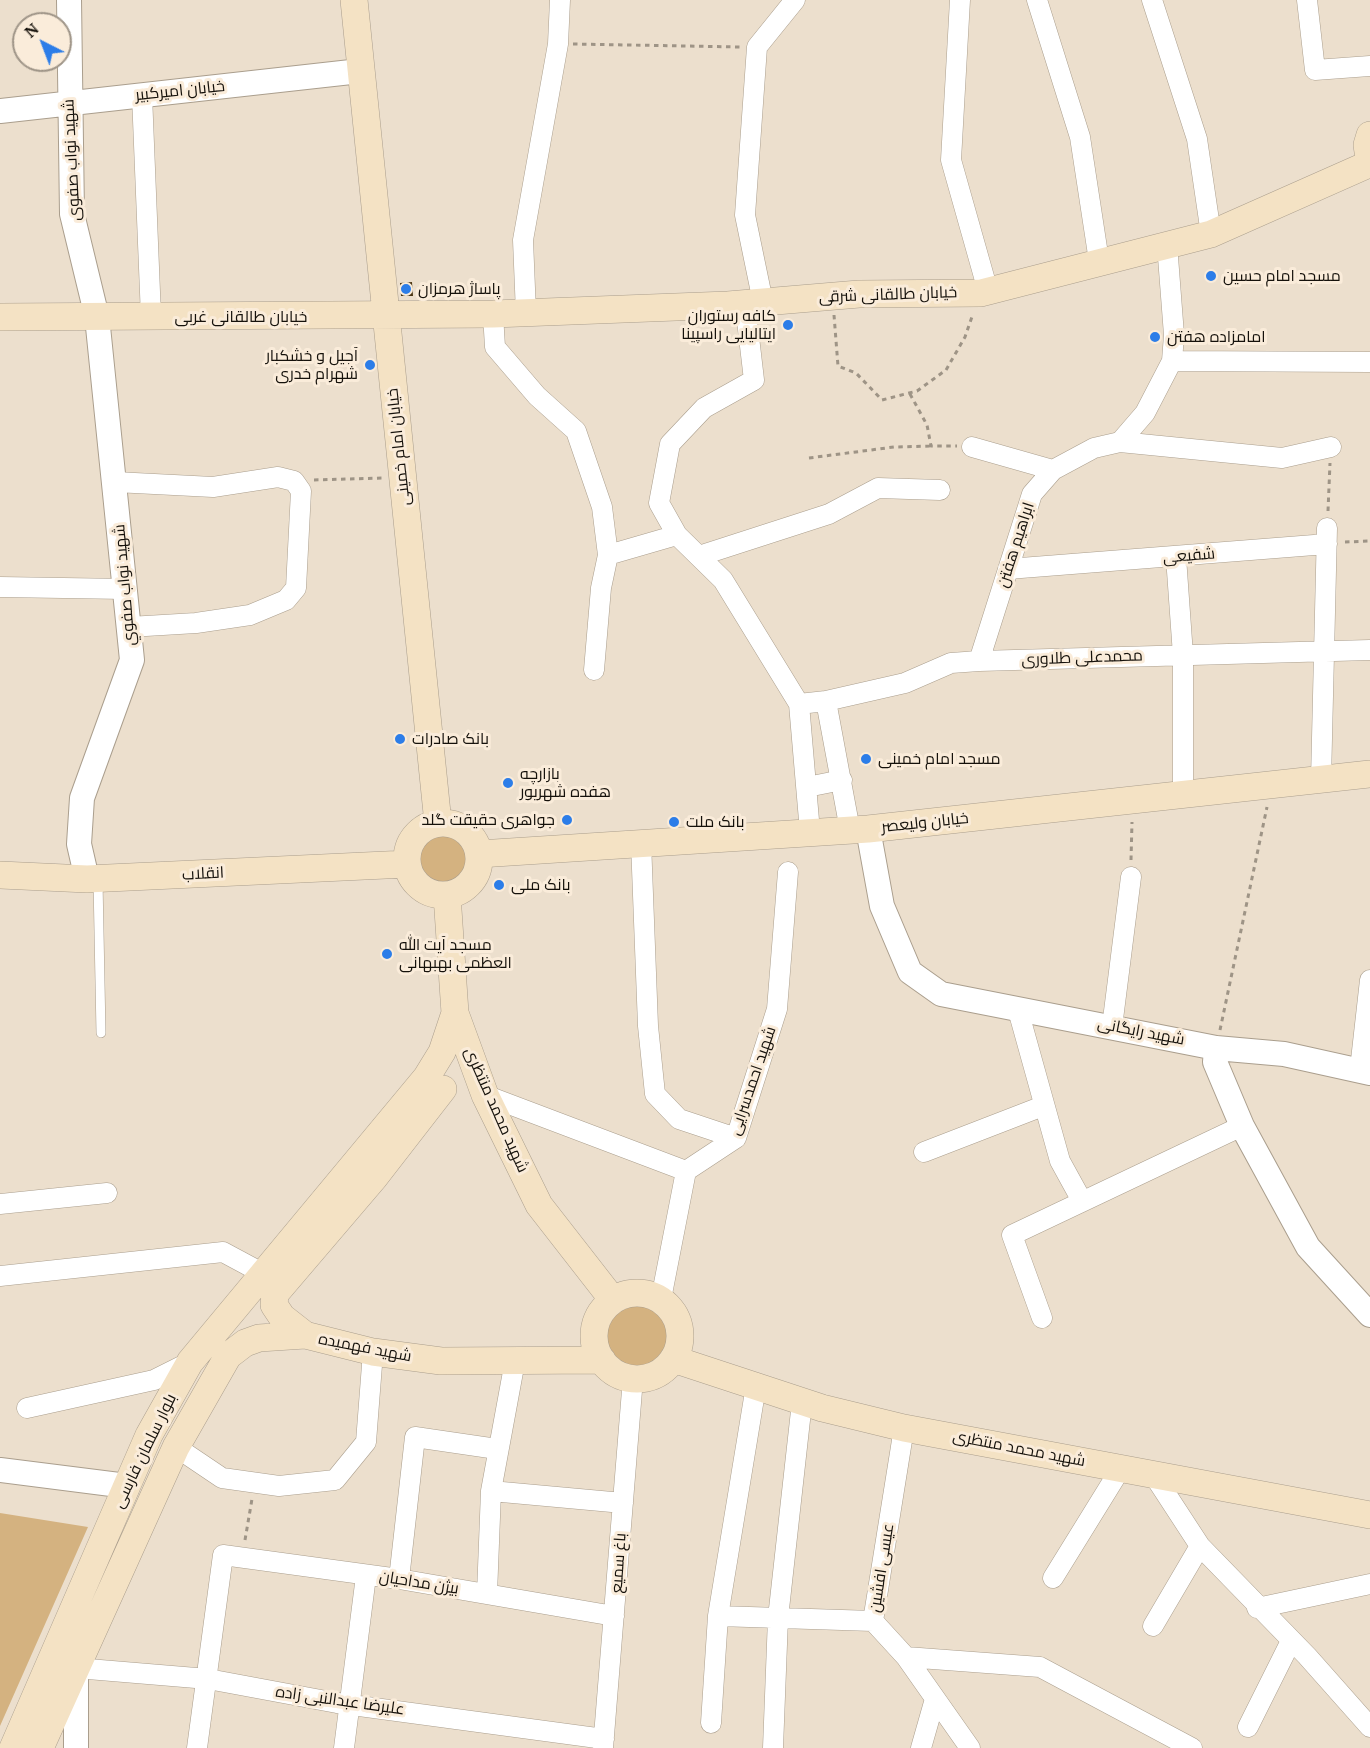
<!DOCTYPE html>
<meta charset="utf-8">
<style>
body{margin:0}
#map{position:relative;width:1370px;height:1748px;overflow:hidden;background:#ecdfcd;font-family:"PT Serif",serif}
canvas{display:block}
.north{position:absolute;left:12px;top:12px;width:60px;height:60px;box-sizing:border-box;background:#faecda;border:2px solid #9e9487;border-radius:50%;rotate:318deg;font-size:16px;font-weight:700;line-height:24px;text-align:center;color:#15110b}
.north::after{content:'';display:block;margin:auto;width:21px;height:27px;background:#2c7de8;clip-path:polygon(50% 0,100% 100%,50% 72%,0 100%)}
</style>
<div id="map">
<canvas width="1370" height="1748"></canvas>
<div class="north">N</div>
</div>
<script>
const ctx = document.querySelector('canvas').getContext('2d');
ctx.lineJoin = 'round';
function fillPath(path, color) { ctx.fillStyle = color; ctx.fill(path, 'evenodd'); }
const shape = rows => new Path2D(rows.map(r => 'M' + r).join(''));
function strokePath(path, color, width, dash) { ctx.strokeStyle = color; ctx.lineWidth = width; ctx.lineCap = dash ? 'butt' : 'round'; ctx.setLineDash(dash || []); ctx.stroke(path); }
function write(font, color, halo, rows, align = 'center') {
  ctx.font = font + ' "PT Serif",Cairo,serif'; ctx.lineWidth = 6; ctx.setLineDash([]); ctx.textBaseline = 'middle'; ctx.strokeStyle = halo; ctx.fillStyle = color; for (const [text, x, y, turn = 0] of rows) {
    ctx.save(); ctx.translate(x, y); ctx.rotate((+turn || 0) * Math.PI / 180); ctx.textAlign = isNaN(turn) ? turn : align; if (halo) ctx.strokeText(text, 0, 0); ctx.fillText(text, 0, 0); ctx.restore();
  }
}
fillPath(shape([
 '413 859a31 31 0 1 1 62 0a31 31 0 1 1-62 0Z',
 '605 1336a32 32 0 1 1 64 0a32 32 0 1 1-64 0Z',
 [0,1513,88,1527,0,1726]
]), '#d4b280');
fillPath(shape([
 [412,282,413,296,401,296,400,283]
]), '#4b3613');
const service = shape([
 [98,881,101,1033]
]);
const minor = shape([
 [960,0,951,160,988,291],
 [1037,0,1080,137,1099,261],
 [1152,0,1197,139,1211,234],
 [1307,0,1315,70,1370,66],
 [142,95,151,317],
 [763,302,745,215,757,47,795,0],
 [745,303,754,380,704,408,670,444,659,503,677,535,723,580,799,704,810,832],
 [526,313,523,240,558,44,560,0],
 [493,314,495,347,537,396,576,431,602,507,608,555,677,535],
 [1172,361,1370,362],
 [1120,442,1282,458,1331,447],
 [972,447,1053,470],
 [115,482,213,487,278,477,294,481,301,491,296,588,286,600,250,615,196,623,129,627],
 [699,556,829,514,878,488,940,490],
 [1176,557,1183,655,1183,795],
 [1008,569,1327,544],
 [0,587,126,589],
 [979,661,1032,494,1053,470,1094,448,1120,442,1145,413,1172,361,1174,335,1167,244],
 [594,670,601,588,608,555],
 [826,701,850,830],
 [799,704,826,701,905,683,951,663,979,661,1370,650],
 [1321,780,1327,528],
 [807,787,842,780],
 [641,842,648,1026,655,1094,679,1119,736,1138],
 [1018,1010,1060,1161,1082,1201],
 [1112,1027,1131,877],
 [1360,1069,1370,980],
 [485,1095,686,1171],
 [924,1152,1043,1106],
 [0,1204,107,1193],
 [0,1276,223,1252,264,1274],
 [661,1299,686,1171,736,1138,777,1009,788,872],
 [1042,1318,1012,1235,1242,1126],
 [27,1408,154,1380,190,1362],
 [904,1428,873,1621,906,1657,970,1748],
 [176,1447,222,1478,279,1486,335,1480,366,1442,373,1352],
 [1153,1474,1200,1546,1307,1656,1370,1727],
 [491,1491,623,1503],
 [1053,1578,1121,1468],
 [399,1579,415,1437,497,1449],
 [487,1594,491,1491,515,1361],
 [1257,1608,1370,1584],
 [718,1616,873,1621],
 [1153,1626,1200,1546],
 [906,1657,1040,1667,1192,1748],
 [76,1668,208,1679,337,1703,604,1739],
 [711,1723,718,1616,756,1386],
 [1248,1727,1291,1641],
 [197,1748,223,1555,399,1579,614,1616],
 [344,1748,366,1576],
 [603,1748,633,1378],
 [773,1748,778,1618,802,1402],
 [921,1748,935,1699]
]);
const tertiary = shape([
 [69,0,72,214,97,317,132,660,82,798,79,844,87,879],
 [0,111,360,71],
 [868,829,882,906,910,972,941,994,1216,1048,1284,1054,1370,1073],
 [1216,1048,1215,1062,1242,1126,1308,1247,1370,1315],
 [0,1470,127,1486],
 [76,1748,76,1669]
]);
const secondary = shape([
 [354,0,438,823],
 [1370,135,1367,145,1370,165],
 [0,317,493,314,728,305,859,294,981,293,1211,234,1369,164],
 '407 859a36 36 0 1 1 72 0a36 36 0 1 1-72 0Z',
 [479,854,868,829,1370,774],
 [0,875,87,879,407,864],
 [447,895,455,1013,485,1095,539,1205,613,1300],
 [443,1089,374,1178,275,1294,274,1305,282,1317,305,1335,373,1352,441,1361,602,1360],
 '594 1336a43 43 0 1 1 86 0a43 43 0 1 1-86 0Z',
 [673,1359,822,1408,904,1428,1370,1515],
 [13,1748,149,1435,190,1362,426,1078,442,1052,455,1013],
 [40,1748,176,1447,228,1356,245,1343,259,1338,305,1335]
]);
strokePath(service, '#aa9e8d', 10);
strokePath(minor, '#aa9e8d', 21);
strokePath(tertiary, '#aa9e8d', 26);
strokePath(secondary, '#aa9e8d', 28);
strokePath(shape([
 [573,44,741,47],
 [834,315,838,366,856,373,882,400,917,391,946,370,965,337,973,314],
 [910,394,927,425,931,446,957,446],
 [809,458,894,447,931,446],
 [314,480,382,478],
 [1328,511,1330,463],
 [1345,542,1370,541],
 [1131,860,1132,822],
 [1220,1030,1267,807],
 [245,1540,252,1499]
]), '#9e9486', 3, [4.5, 4.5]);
strokePath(service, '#fff', 9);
strokePath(minor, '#fff', 20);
strokePath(tertiary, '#fff', 24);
strokePath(secondary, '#f4e2c4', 27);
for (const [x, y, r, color] of [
 [1211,276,6,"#2c7de8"],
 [406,289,6,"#2c7de8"],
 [788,325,6,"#2c7de8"],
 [1155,337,6,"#2c7de8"],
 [370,365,6,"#2c7de8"],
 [400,739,6,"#2c7de8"],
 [866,759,6,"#2c7de8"],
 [508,783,6,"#2c7de8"],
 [567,820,6,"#2c7de8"],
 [674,822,6,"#2c7de8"],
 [499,885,6,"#2c7de8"],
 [387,954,6,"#2c7de8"]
]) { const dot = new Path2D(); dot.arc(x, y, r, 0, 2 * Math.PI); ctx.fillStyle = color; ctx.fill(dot); strokePath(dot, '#faecda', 2); }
write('16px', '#15110b', '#faecda', [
 ["خیابان امیرکبیر",180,91,-6],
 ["شهید نواب صفوی",72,160,-93],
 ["خیابان طالقانی شرقی",888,295,-2],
 ["خیابان طالقانی غربی",241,317],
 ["خیابان امام خمینی",399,447,-96],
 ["ابراهیم هفتن",1016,545,-72],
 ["شفیعی",1189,556,-5],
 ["شهید نواب صفوي",125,585,-95],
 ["محمدعلی طلاوری",1082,658,-2],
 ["خیابان ولیعصر",925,823,-6],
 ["انقلاب",203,874,-3],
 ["شهید رایگانی",1141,1032,11],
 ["شهید احمدسرایی",753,1081,-71],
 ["شهید محمد منتظری",496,1110,66],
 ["شهید فهمیده",365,1348,11],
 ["شهید محمد منتظری",1019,1449,11],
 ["بلوار سلمان فارسی",145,1451,-64],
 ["باغ سمیع",619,1563,-86],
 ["عیسی افشین",882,1568,-81],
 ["بیژن مداحیان",419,1583,9],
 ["علیرضا عبدالنبی زاده",340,1701,8]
]);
write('16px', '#15110b', '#faecda', [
 ["مسجد امام حسین",1223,276],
 ["پاساژ هرمزان",418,289],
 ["کافه رستوران",776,316,"right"],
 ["ایتالیایی راسپینا",776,334,"right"],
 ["امامزاده هفتن",1167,337],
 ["آجیل و خشکبار",358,356,"right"],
 ["شهرام خدری",358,374,"right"],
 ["بانک صادرات",412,739],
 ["مسجد امام خمینی",878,759],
 ["بازارچه",520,774],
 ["هفده شهریور",520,792],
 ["جواهری حقیقت گلد",555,820,"right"],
 ["بانک ملت",686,822],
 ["بانک ملی",511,885],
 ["مسجد آیت الله",399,945],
 ["العظمی بهبهانی",399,963]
], 'left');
</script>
